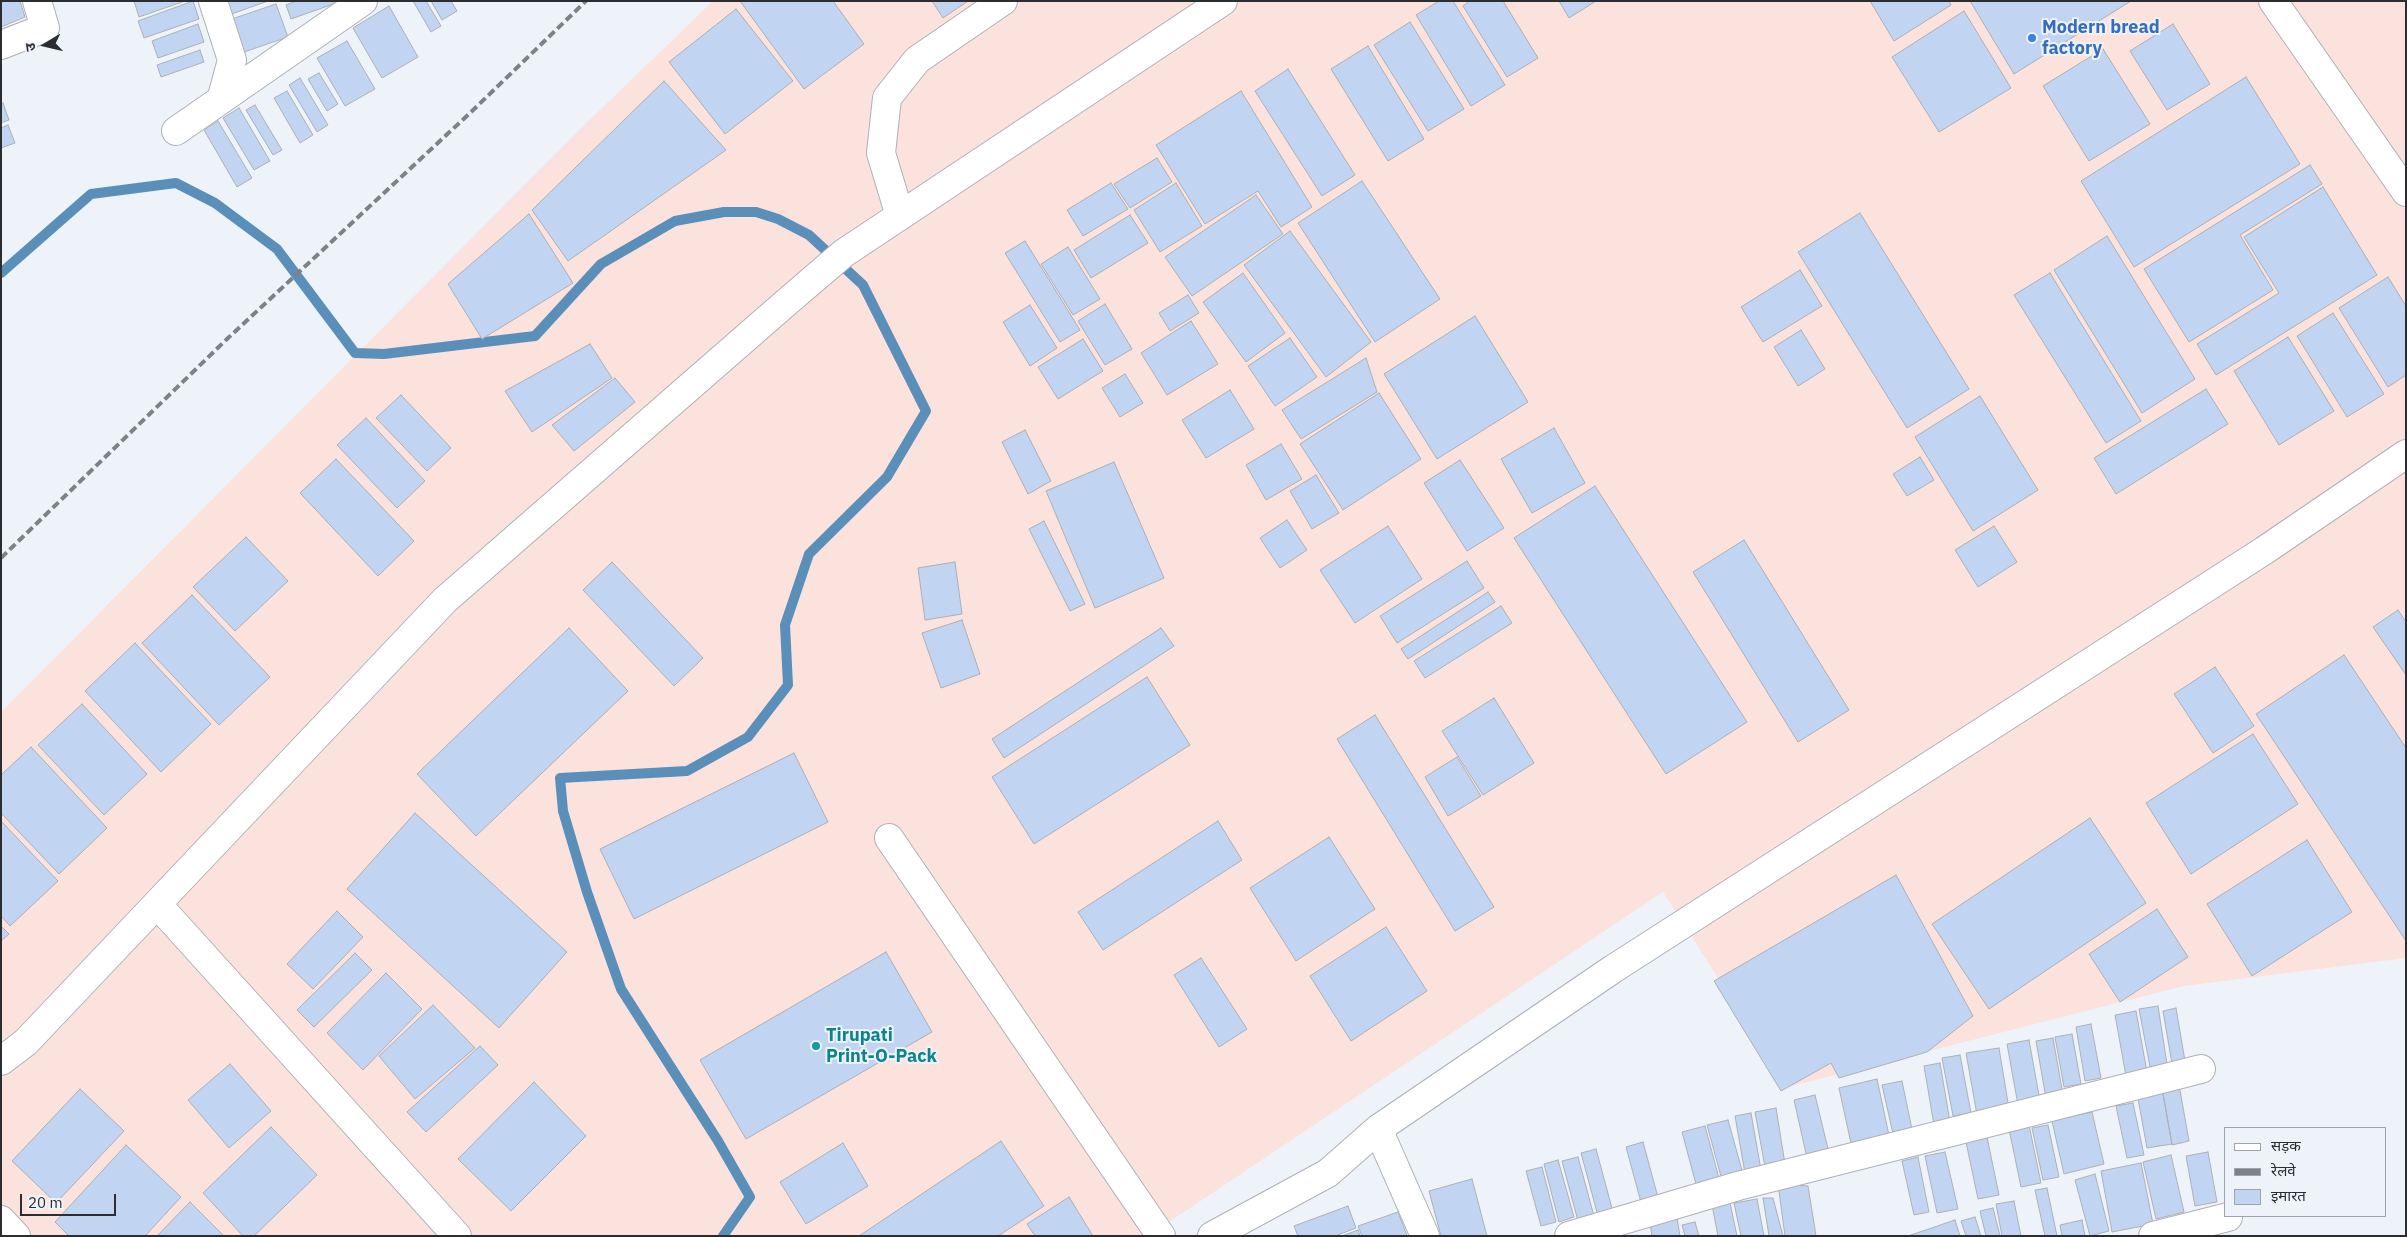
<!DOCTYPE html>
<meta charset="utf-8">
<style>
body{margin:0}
#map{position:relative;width:2407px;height:1237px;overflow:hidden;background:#eef3f9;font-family:"IBM Plex Sans","Noto Sans Devanagari",sans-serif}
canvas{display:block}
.frame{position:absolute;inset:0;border:2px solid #2c2d30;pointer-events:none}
.legend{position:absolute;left:2224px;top:1127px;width:162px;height:90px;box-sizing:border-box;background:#eef3f9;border:1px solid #a0a4a9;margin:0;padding:6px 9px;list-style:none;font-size:15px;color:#2c2d30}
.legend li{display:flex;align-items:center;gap:10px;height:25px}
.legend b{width:25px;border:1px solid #a0a4a9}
.north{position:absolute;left:20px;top:20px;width:50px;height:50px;-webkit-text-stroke:4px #eef3f9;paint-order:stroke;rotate:261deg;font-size:14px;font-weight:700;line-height:20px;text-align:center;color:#2c2d30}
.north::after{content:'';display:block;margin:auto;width:18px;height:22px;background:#2c2d30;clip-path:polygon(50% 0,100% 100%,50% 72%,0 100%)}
.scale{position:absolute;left:20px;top:1194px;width:96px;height:22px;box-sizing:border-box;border:2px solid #2c2d30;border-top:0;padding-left:6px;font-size:15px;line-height:18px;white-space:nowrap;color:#2c2d30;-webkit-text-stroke:4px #eef3f9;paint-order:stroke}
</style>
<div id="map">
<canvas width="2407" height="1237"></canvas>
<div class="frame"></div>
<ul class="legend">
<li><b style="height:6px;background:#fff"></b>सड़क</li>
<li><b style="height:6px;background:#7e8185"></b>रेलवे</li>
<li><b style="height:14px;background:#c1d5f2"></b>इमारत</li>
</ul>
<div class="north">उ</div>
<div class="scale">20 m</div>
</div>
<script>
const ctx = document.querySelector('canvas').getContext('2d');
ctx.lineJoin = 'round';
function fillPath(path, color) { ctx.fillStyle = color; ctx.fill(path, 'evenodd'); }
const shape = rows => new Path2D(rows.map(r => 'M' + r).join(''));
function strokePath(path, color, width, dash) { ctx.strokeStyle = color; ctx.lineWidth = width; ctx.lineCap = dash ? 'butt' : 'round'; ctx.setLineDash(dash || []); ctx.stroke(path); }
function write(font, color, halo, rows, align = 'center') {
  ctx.font = font + ' "IBM Plex Sans",sans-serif'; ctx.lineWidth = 4; ctx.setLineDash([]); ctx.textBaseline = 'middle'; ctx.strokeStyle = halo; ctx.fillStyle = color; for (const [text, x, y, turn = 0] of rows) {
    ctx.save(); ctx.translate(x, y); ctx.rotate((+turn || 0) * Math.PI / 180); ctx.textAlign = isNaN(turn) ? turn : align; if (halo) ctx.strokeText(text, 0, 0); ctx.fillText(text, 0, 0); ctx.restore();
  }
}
fillPath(shape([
 [713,1,2406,1,2406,958,2184,986,1788,1087,1663,892,1148,1236,1,1236,1,712,578,131]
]), '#fce2dd');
strokePath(shape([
 [1,273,91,194,176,183,215,203,277,249,355,353,384,354,535,336,601,264,675,221,724,212,756,212,778,219,809,235,863,285,926,411,887,477,809,554,785,625,788,685,748,737,687,771,560,778,563,811,587,892,621,989,718,1141,750,1197,723,1236]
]), '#5a8fb9', 10);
const building = shape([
 [1,1,20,1,25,17,1,27,1,1],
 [134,1,185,1,139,17,134,1],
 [193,1,199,19,144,38,138,21,193,1],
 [221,1,268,1,226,16,221,1],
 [296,1,338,1,339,2,291,19,286,5,296,1],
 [413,1,426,1,441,26,431,32,413,1],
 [431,1,451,1,457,11,442,20,431,1],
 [740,1,833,1,864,44,804,89,740,1],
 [932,1,968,1,943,18,932,1],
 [1439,1,1453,1,1505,85,1471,106,1416,15,1439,1],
 [1470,1,1503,1,1538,58,1507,77,1463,6,1470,1],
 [1559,1,1596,1,1569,18,1559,1],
 [1870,1,1949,1,1951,5,1894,41,1870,1],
 [1970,1,2131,1,2014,74,1970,1],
 [276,4,288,37,238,54,226,21,276,4],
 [389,6,418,57,382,78,353,28,389,6],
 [736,9,793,81,725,134,669,62,736,9],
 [1964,11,2011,88,1939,132,1892,57,1964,11],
 [1410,22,1464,109,1428,131,1374,45,1410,22],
 [198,24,204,42,158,58,152,41,198,24],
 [2173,24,2210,84,2167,110,2130,51,2173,24],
 [347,41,375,89,345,106,317,58,347,41],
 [1368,46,1424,139,1388,161,1331,69,1368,46],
 [2103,49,2150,124,2089,161,2043,86,2103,49],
 [200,50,204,62,161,77,157,65,200,50],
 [1288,69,1355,175,1322,196,1255,91,1288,69],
 [319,73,338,104,327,111,308,79,319,73],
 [2246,77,2300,164,2134,267,2081,181,2246,77],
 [300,78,328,125,317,132,289,85,300,78],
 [664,81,726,150,568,261,532,210,664,81],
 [287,91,313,135,300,143,274,98,287,91],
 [1241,91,1312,207,1281,227,1258,191,1205,224,1156,145,1241,91],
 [3,103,9,120,1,123,1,104,3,103],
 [255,105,282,150,273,155,246,110,255,105],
 [239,108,270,161,254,170,223,118,239,108],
 [218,121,252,178,237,187,204,130,218,121],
 [8,125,15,143,1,148,1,128,8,125],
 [1157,158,1172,182,1130,208,1114,184,1157,158],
 [2310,165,2322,184,2240,235,2273,290,2189,342,2144,269,2310,165],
 [1362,181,1440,299,1375,342,1298,223,1362,181],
 [1111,183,1128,209,1083,236,1067,210,1111,183],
 [1176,183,1202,226,1160,252,1134,210,1176,183],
 [2323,187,2377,275,2216,375,2197,344,2279,293,2244,237,2323,187],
 [1256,195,1283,234,1192,296,1165,257,1256,195],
 [1860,213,1969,389,1907,428,1798,252,1860,213],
 [529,214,573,283,482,339,448,284,529,214],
 [1130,215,1148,243,1091,278,1074,250,1130,215],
 [1290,231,1371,342,1326,377,1244,265,1290,231],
 [2107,236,2195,379,2142,413,2054,270,2107,236],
 [1025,241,1080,330,1060,342,1005,253,1025,241],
 [1068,247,1100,299,1073,315,1041,264,1068,247],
 [1800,270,1822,306,1763,342,1741,307,1800,270],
 [1243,273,1285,333,1246,362,1203,302,1243,273],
 [2050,273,2141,421,2106,443,2014,295,2050,273],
 [2388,277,2406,306,2406,375,2388,387,2339,308,2388,277],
 [1188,295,1199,313,1170,331,1159,313,1188,295],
 [1105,304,1132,349,1105,365,1078,321,1105,304],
 [1030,305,1057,348,1030,366,1003,322,1030,305],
 [2333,313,2384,394,2347,417,2297,336,2333,313],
 [1475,316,1528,402,1437,459,1384,374,1475,316],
 [1191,321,1218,364,1167,395,1141,353,1191,321],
 [1801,330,1825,369,1798,386,1774,347,1801,330],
 [2288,337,2334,411,2279,445,2234,371,2288,337],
 [1290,338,1317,377,1275,406,1248,366,1290,338],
 [1083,339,1103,371,1058,399,1038,367,1083,339],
 [590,344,612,378,532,432,505,391,590,344],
 [1366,358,1377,392,1301,439,1282,410,1366,358],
 [1125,374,1143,403,1120,417,1102,388,1125,374],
 [615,378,635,402,574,451,552,425,615,378],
 [2206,389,2228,424,2116,494,2094,458,2206,389],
 [1230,390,1254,429,1206,458,1182,420,1230,390],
 [1379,393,1421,459,1343,510,1300,444,1379,393],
 [401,395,451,448,427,471,376,418,401,395],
 [1980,396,2038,490,1973,531,1915,437,1980,396],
 [366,418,425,481,397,508,337,445,366,418],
 [1554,428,1585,483,1532,513,1501,459,1554,428],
 [1025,430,1051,481,1028,494,1002,442,1025,430],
 [1281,444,1302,479,1266,500,1246,465,1281,444],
 [1920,457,1934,480,1907,496,1893,474,1920,457],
 [336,459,414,541,378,576,300,493,336,459],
 [1460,460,1504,528,1467,551,1424,483,1460,460],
 [1114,462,1164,578,1095,608,1046,491,1114,462],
 [1316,475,1339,513,1312,529,1290,491,1316,475],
 [1595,486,1747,722,1666,774,1514,538,1595,486],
 [1287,520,1307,550,1280,568,1260,538,1287,520],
 [1044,521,1085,604,1070,611,1029,529,1044,521],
 [1388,526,1422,579,1355,623,1320,570,1388,526],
 [1994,526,2017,562,1978,587,1955,550,1994,526],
 [246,537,288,581,235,631,193,587,246,537],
 [1744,540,1849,710,1798,742,1693,572,1744,540],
 [1467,561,1484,588,1397,643,1380,616,1467,561],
 [612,562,703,658,674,686,583,590,612,562],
 [955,562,962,614,925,620,918,568,955,562],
 [1488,592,1495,602,1408,659,1401,649,1488,592],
 [192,595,270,677,219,725,142,643,192,595],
 [1501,606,1512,623,1425,678,1414,661,1501,606],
 [2398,610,2406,622,2406,675,2373,627,2398,610],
 [962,620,980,674,941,688,922,633,962,620],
 [569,628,628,691,476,836,417,774,569,628],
 [1161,628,1174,646,1004,758,992,739,1161,628],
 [135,643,211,724,161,772,85,691,135,643],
 [2344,655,2406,748,2406,941,2256,714,2344,655],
 [2215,667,2254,726,2213,753,2174,694,2215,667],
 [1147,677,1190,745,1034,844,992,777,1147,677],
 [1494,698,1534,763,1483,795,1442,731,1494,698],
 [82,704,147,774,104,815,38,745,82,704],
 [1375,715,1494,907,1455,931,1337,739,1375,715],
 [2253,734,2298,804,2191,874,2146,803,2253,734],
 [31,747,107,828,59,874,1,813,1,775,31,747],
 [794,753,828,822,634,919,600,849,794,753],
 [1457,757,1481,796,1448,816,1425,777,1457,757],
 [415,813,567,952,499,1028,347,889,415,813],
 [2090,818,2146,903,1989,1009,1932,924,2090,818],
 [1,821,58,881,10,926,1,916,1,821],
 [1218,821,1242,860,1103,950,1078,912,1218,821],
 [1329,837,1375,909,1296,961,1250,888,1329,837],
 [2307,840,2352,912,2252,976,2207,904,2307,840],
 [1896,875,1973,1016,1927,1052,1839,1078,1831,1063,1781,1091,1714,981,1896,875],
 [2157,909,2188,957,2120,1002,2089,954,2157,909],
 [337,911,363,937,313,989,287,964,337,911],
 [1,926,9,934,1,941,1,926],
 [1386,927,1427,991,1351,1041,1310,976,1386,927],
 [886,952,932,1032,746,1139,700,1060,886,952],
 [355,953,372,970,314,1027,297,1010,355,953],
 [1201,958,1247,1029,1219,1047,1174,975,1201,958],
 [386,973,422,1009,363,1070,327,1033,386,973],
 [433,1005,475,1048,415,1099,379,1056,433,1005],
 [2158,1006,2167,1064,2150,1067,2139,1009,2158,1006],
 [2176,1008,2185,1061,2172,1064,2163,1011,2176,1008],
 [2136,1011,2147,1072,2126,1076,2115,1015,2136,1011],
 [2091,1024,2101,1078,2085,1081,2076,1027,2091,1024],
 [2072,1034,2081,1084,2064,1087,2055,1037,2072,1034],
 [2053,1038,2063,1095,2046,1098,2036,1041,2053,1038],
 [2029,1040,2040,1101,2018,1105,2007,1044,2029,1040],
 [480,1046,498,1065,426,1132,407,1112,480,1046],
 [1999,1048,2009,1109,1977,1115,1966,1053,1999,1048],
 [1960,1055,1971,1113,1953,1116,1942,1058,1960,1055],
 [1940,1063,1950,1122,1934,1125,1924,1066,1940,1063],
 [230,1064,271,1111,229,1148,188,1100,230,1064],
 [1877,1079,1890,1140,1852,1148,1839,1088,1877,1079],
 [2178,1079,2189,1141,2172,1145,2161,1082,2178,1079],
 [1902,1081,1913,1134,1894,1138,1882,1085,1902,1081],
 [534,1082,586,1136,511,1211,458,1159,534,1082],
 [2162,1088,2172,1144,2147,1148,2137,1093,2162,1088],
 [80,1089,124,1131,56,1203,12,1161,80,1089],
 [1815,1095,1829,1153,1807,1158,1794,1100,1815,1095],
 [2133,1103,2144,1155,2127,1158,2116,1106,2133,1103],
 [1776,1108,1785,1164,1765,1167,1755,1112,1776,1108],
 [2092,1112,2104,1164,2064,1174,2052,1121,2092,1112],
 [1751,1113,1761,1170,1745,1173,1735,1116,1751,1113],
 [1728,1120,1743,1174,1722,1180,1707,1125,1728,1120],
 [2029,1125,2041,1183,2021,1187,2009,1129,2029,1125],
 [2048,1125,2059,1177,2043,1180,2032,1128,2048,1125],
 [1705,1126,1720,1182,1697,1188,1682,1132,1705,1126],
 [271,1127,317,1175,254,1236,243,1236,203,1193,271,1127],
 [1987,1137,1999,1195,1978,1199,1966,1142,1987,1137],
 [1001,1141,1044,1206,998,1236,859,1236,1001,1141],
 [1643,1142,1659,1201,1642,1206,1626,1147,1643,1142],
 [843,1143,868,1186,806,1224,780,1182,843,1143],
 [126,1145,181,1197,145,1236,69,1236,55,1222,126,1145],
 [1596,1149,1613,1212,1598,1216,1581,1153,1596,1149],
 [1945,1152,1958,1209,1937,1213,1925,1156,1945,1152],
 [2208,1152,2217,1202,2195,1206,2186,1156,2208,1152],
 [2171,1155,2184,1212,2156,1219,2143,1162,2171,1155],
 [1578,1157,1594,1216,1578,1221,1562,1161,1578,1157],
 [1918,1157,1929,1212,1914,1215,1902,1161,1918,1157],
 [1558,1160,1574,1217,1559,1222,1544,1164,1558,1160],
 [2141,1163,2153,1224,2112,1232,2101,1171,2141,1163],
 [1542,1167,1556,1222,1541,1226,1526,1171,1542,1167],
 [2095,1174,2109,1231,2090,1236,2075,1180,2095,1174],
 [1472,1179,1487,1236,1441,1236,1429,1191,1472,1179],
 [1778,1184,1808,1186,1816,1236,1785,1236,1778,1184],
 [2047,1188,2057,1236,2045,1236,2035,1190,2047,1188],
 [1069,1197,1093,1236,1035,1236,1027,1224,1069,1197],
 [1763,1198,1773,1198,1783,1236,1769,1236,1763,1198],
 [1757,1199,1764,1236,1741,1236,1734,1203,1757,1199],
 [2014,1201,2021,1236,2002,1236,1996,1204,2014,1201],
 [190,1202,224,1236,157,1236,190,1202],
 [1730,1203,1737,1236,1718,1236,1712,1205,1730,1203],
 [1348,1206,1356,1228,1335,1236,1298,1236,1294,1226,1348,1206],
 [1993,1208,2000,1236,1986,1236,1980,1211,1993,1208],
 [1398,1212,1407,1236,1362,1236,1358,1226,1398,1212],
 [1975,1217,1981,1236,1966,1236,1961,1221,1975,1217],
 [1677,1218,1680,1236,1652,1236,1650,1223,1677,1218],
 [1955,1220,1960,1236,1908,1236,1955,1220],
 [2082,1220,2085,1236,2062,1236,2060,1225,2082,1220],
 [1695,1222,1699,1236,1685,1236,1682,1225,1695,1222],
 [1358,1230,1360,1236,1342,1236,1358,1230]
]);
fillPath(building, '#c1d5f2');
strokePath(building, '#acb0b6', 1);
const street = shape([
 [213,1,232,60,222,97],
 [2273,1,2406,192],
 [1,45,45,28,37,1],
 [176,131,363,1],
 [900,216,881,153,887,98,917,60,1003,1],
 [889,838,1161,1236],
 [157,904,457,1236],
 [1,1061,26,1042,445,600,788,301,844,253,1223,1],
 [1378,1129,1425,1236],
 [1,1220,16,1236],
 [1212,1236,1328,1173,1378,1129,1613,969,2265,550,2406,454],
 [1569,1236,1738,1186,2201,1069],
 [2153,1236,2228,1217]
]);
strokePath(street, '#adb1b7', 30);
strokePath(street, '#fff', 28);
strokePath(shape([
 [1,558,227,339,470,113,586,1]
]), '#7e8185', 4, [8, 4]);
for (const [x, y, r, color] of [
 [2032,38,5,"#3f7fe0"],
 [816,1046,5,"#0f9aa8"]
]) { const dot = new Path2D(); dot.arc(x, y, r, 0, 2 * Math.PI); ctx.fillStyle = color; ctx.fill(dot); strokePath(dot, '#eef3f9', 2); }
write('bold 18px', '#366cbe', '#eef3f9', [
 ["Modern bread",2042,28],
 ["factory",2042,49]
], 'left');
write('bold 18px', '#0d838f', '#eef3f9', [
 ["Tirupati",826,1036],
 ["Print-O-Pack",826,1057]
], 'left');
</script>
